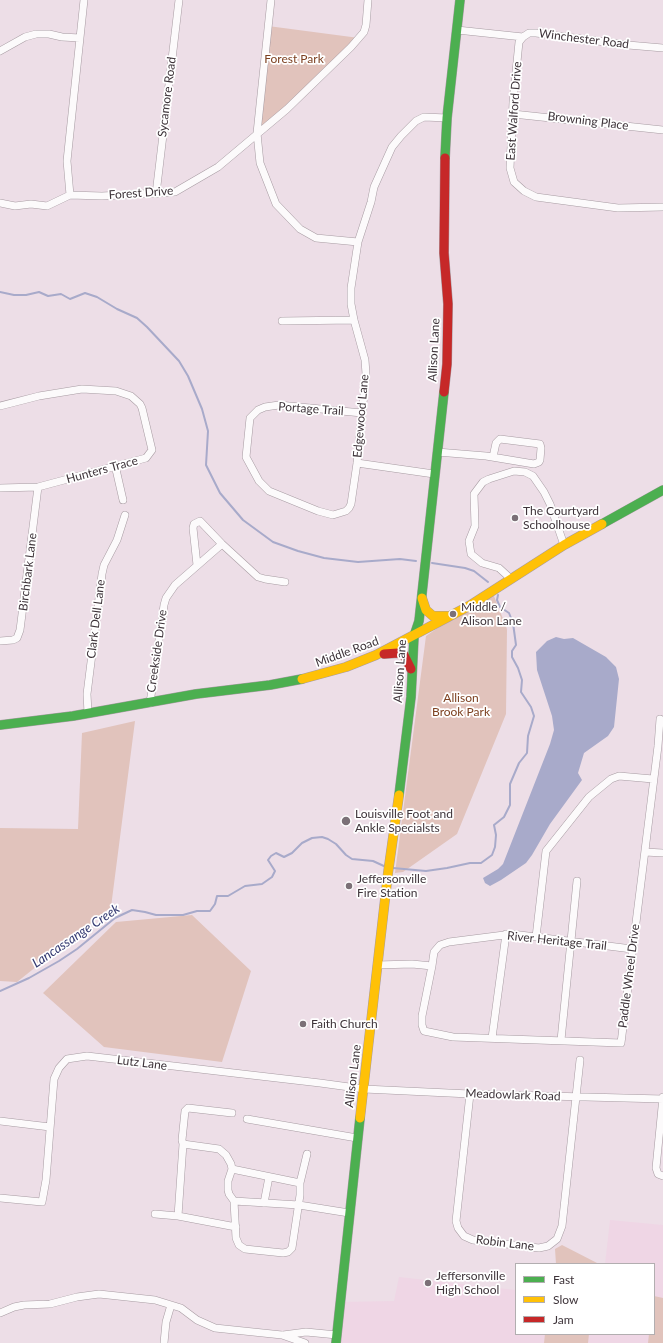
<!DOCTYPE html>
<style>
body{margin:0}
#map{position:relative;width:663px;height:1343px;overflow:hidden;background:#eddee7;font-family:Lato,sans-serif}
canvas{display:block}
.legend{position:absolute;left:515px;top:1263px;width:140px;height:72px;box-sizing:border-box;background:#fff;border:1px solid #b2aeb0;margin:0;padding:5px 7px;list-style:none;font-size:12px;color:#3e343a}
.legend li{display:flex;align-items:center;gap:8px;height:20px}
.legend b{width:20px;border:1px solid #b2aeb0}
</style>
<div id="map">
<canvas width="663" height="1343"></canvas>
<ul class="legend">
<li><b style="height:5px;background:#4caf50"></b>Fast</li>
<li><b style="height:5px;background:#ffc107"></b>Slow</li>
<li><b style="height:5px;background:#c62828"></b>Jam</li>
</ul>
</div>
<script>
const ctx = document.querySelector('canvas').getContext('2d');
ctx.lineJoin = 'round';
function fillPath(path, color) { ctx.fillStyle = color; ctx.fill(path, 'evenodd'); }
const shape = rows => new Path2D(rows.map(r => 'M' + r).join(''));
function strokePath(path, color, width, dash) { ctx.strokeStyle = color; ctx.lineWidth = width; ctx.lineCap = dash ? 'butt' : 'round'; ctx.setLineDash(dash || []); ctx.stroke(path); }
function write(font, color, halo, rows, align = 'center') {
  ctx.font = font + ' Lato,sans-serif'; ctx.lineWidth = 3.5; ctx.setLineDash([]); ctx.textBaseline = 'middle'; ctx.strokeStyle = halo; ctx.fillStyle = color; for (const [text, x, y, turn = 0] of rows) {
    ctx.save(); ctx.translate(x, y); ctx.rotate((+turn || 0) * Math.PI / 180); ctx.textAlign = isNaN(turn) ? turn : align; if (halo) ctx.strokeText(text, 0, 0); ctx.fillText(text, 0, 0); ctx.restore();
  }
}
fillPath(shape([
 [610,1220,663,1225,663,1343,336,1343,340,1302,394,1301,399,1277,516,1290,516,1334,654,1334,654,1264,605,1264]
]), '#efd6e5');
fillPath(shape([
 [268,26,359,38,257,133],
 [492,591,507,629,506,714,457,834,403,872,395,873,426,636],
 [135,721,111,907,17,982,0,981,0,828,78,829,82,733],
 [192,915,251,971,222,1062,104,1047,43,993,116,922],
 [562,1245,599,1264,556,1264,555,1249],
 [654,1296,663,1298,663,1343,648,1343,649,1334,654,1334],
 [545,1334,589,1334,588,1343,544,1343]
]), '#e1c3bc');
fillPath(shape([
 [556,637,564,639,573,638,606,657,616,667,619,679,614,727,608,736,584,753,578,773,582,780,550,824,532,855,526,863,501,880,490,886,485,883,483,878,498,869,503,864,550,744,554,730,552,716,537,670,536,652,547,641]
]), '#a8aaca');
strokePath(shape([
 [0,292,14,295,26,295,39,292,48,296,61,294,70,299,85,293,97,297,117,309,137,318,147,327,179,361,188,376,202,409,208,431,206,465,220,493,243,520,273,542,298,551,324,558,358,562,400,559,416,561],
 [432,563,465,568,474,571,488,582],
 [393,868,426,871,447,868,470,863,481,863,492,855,495,847,496,835,494,825,504,817,510,805,510,784,519,763,527,753,528,736,534,716,531,707,521,692,522,680,518,668,512,657,512,651,516,645,513,623,509,613,500,607,497,600,498,595],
 [0,991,29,978,59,961,77,949,115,918,132,910,145,912,156,915,183,915,197,911,210,911,215,904,217,896,228,896,245,886,262,884,272,877,275,871,268,860,271,856,276,853,284,857,292,853,302,843,312,838,322,837,328,839,336,844,346,855,352,859,373,861,386,867]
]), '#a8aaca', 2);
const street = shape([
 [271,0,257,133,260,163,276,204,300,229,316,238,358,242],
 [457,30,523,37,529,33,536,33,628,45,663,48],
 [523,37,519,42,513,102,510,168,514,182,524,191,536,197,618,208,663,207],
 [0,51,25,37,36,34,49,34,62,37,80,38],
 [513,114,663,130],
 [156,194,179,0],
 [70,195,67,161,84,0],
 [0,203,15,206,31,204,47,206,70,195,102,196,175,192,218,167,287,109,351,47,364,32,366,25,368,0],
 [282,321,354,320],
 [0,406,39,396,82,389,116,391,131,396,140,404,142,408,152,450,146,458,38,487,0,488],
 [362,413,279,405,265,407,258,410,250,418,246,457,259,481,269,491,318,511,333,515,346,511,349,508,351,504,357,463,362,413,366,374,365,360,354,320,351,304,351,288,358,242,371,202,374,187,392,147,401,136,416,121,424,117,447,118],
 [437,452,486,456,534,464,539,462,540,460,541,448,540,444,500,439,496,443,493,457],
 [357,463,434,474],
 [115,465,123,500],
 [197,565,193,528,194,524,200,521,222,544,258,577,265,579,285,582],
 [511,579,499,568,482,563,471,554,469,541,475,526,474,494,483,482,489,479,514,471,525,472,533,476,544,492,550,504,564,545],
 [0,641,13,640,17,638,20,630,38,487],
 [150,703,164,605,166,598,175,585,222,544],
 [88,713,87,694,102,574,104,565,117,540,125,515],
 [645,852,663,853],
 [536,937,546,851,589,797,611,779,619,776,653,779],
 [377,965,412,964,432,966,434,952,440,945,449,942,512,934,632,949],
 [432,966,422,1016,422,1025,424,1031,453,1037,621,1043,658,746,660,719],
 [492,1038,506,934],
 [561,1040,577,881],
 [470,1094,456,1221,458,1228,464,1236,473,1240,539,1248,548,1246,557,1239,562,1226,580,1060],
 [663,1097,656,1168,658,1174,663,1176],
 [232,1113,188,1108,185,1111,182,1140,183,1144,219,1149,226,1155,231,1164,232,1169,228,1181,228,1190,229,1194,234,1201,236,1238,239,1245,245,1249,283,1253,288,1252,292,1248,300,1195,300,1183,307,1154],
 [247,1119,357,1138],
 [0,1121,50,1127],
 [232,1169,300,1183],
 [0,1198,42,1202,46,1180,54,1079,59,1068,67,1059,87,1056,320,1083,364,1089,470,1094,663,1099],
 [234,1201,299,1205,349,1213],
 [264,1203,269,1177],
 [155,1214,178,1216,236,1227],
 [178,1216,183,1144],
 [0,1313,14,1307,24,1305,50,1304,77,1297,99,1294,155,1300,181,1308,197,1320,215,1328,282,1335,305,1343],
 [283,1335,306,1332,337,1335],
 [164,1343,166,1322,171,1305]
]);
const fast = shape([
 [445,158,447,118,460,0],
 [602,524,663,490],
 [0,725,73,716,196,694,270,685,302,679],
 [399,795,411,697,414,636,419,621,444,392],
 [336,1343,360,1118]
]);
const slow = shape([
 [422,598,426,610,433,616,447,616],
 [302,679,346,667,376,655,469,606,564,545,602,524],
 [360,1118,388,873,399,795]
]);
const jam = shape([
 [444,392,447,364,448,304,444,253,445,158],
 [384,654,398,653,404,655,411,669]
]);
strokePath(street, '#a79ba2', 8);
strokePath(fast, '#a79ba2', 10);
strokePath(slow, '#a79ba2', 10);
strokePath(jam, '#a79ba2', 10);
strokePath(street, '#fcfafb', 7);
strokePath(fast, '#4caf50', 9);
strokePath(slow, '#ffc107', 9);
strokePath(jam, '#c62828', 9);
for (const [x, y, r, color] of [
 [515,518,4,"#7b7077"],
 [453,614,4,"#7b7077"],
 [346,821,5,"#7b7077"],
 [349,886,4,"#7b7077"],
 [303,1024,4,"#7b7077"],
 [428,1283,4,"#7b7077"]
]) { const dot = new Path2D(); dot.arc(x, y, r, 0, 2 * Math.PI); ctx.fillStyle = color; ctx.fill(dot); strokePath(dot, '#fff', 1.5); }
write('12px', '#3e343a', '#fff', [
 ["Winchester Road",584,39,7],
 ["Sycamore Road",167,97,-83],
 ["East Walford Drive",514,111,-86],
 ["Browning Place",588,121,7],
 ["Forest Drive",141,193,-4],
 ["Allison Lane",434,350,-87],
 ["Portage Trail",311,409,4],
 ["Edgewood Lane",361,416,-85],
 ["Hunters Trace",102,470,-15],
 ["Birchbark Lane",28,572,-83],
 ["Clark Dell Lane",96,619,-83],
 ["Creekside Drive",157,651,-82],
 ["Middle Road",347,652,-20],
 ["Allison Lane",400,671,-86],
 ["River Heritage Trail",557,941,6],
 ["Paddle Wheel Drive",629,976,-83],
 ["Lutz Lane",142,1063,7],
 ["Allison Lane",353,1076,-83],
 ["Meadowlark Road",513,1095,2],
 ["Robin Lane",505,1243,7]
]);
write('12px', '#7d4121', '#fff', [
 ["Forest Park",294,59],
 ["Allison",461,698],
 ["Brook Park",461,712]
]);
write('12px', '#3e343a', '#fff', [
 ["The Courtyard",523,511],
 ["Schoolhouse",523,525],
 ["Middle /",461,607],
 ["Alison Lane",461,621],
 ["Louisville Foot and",355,814],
 ["Ankle Specialsts",355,828],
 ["Jeffersonville",357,879],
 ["Fire Station",357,893],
 ["Faith Church",311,1024],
 ["Jeffersonville",436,1276],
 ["High School",436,1290]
], 'left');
write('italic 13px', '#333971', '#fff', [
 ["Lancassange Creek",76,936,-34]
]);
</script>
